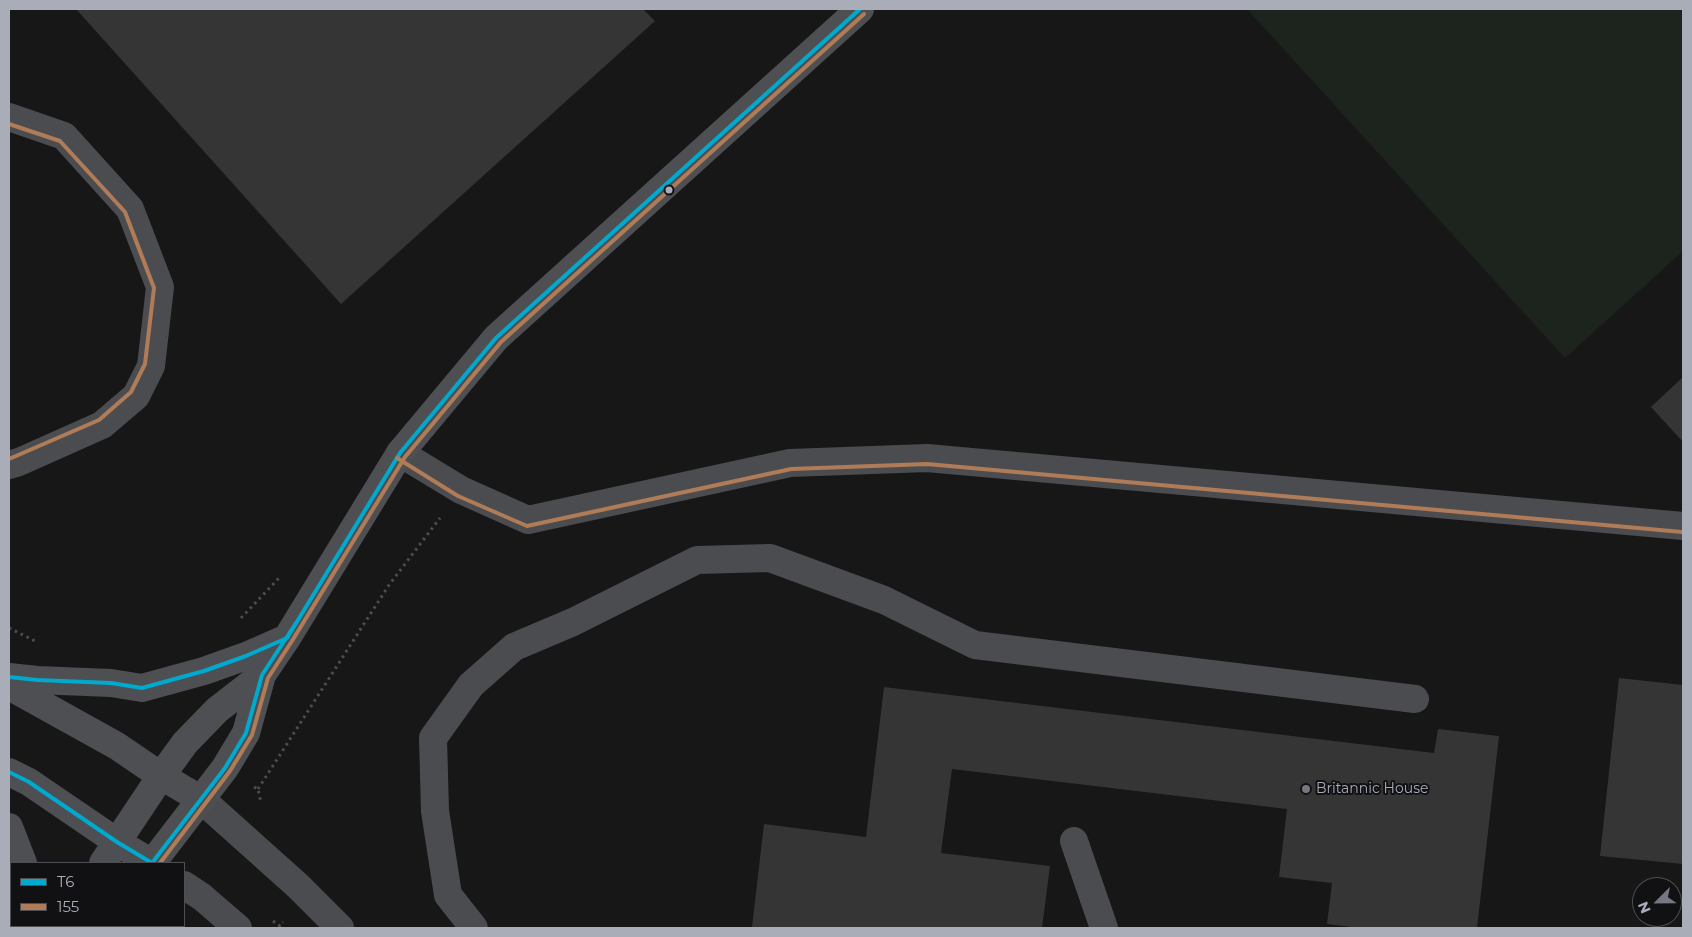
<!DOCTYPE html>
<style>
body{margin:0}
#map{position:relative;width:1692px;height:937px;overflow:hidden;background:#171717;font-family:Montserrat,sans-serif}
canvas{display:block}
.frame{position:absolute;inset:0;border:10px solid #a8adb8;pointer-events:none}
.legend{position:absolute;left:10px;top:862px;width:175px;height:65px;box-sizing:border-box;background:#111113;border:1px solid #4d4f55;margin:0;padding:6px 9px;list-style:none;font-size:15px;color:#a8adb8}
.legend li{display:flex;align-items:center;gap:10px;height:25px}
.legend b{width:25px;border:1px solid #4d4f55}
.north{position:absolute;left:1632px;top:877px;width:50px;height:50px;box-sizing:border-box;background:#111113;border:1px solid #4d4f55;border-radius:50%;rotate:247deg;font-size:14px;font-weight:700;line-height:20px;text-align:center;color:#a8adb8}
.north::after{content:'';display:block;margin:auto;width:18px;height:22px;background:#757880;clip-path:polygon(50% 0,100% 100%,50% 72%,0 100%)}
</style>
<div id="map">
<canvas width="1692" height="937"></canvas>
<div class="frame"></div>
<ul class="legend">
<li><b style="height:6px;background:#00a9ce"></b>T6</li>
<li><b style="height:6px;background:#b07c57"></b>155</li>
</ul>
<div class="north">N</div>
</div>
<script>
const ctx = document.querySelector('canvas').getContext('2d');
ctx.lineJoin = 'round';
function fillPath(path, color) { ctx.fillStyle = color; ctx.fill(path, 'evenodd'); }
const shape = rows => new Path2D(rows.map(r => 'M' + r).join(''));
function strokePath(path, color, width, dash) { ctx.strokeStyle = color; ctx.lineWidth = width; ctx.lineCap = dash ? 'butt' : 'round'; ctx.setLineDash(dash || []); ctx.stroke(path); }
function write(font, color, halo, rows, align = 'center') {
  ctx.font = font + ' Montserrat,sans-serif'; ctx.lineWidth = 4; ctx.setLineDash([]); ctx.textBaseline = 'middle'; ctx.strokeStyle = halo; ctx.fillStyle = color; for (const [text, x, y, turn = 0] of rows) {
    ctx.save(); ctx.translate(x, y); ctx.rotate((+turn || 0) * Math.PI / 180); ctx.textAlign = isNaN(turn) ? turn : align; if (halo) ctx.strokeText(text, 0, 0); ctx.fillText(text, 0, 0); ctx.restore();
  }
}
fillPath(shape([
 [1247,9,1683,9,1683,251,1565,358]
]), '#1d241e');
fillPath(shape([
 [76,9,643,9,655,21,341,304],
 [1683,377,1683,442,1651,407],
 [1619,678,1683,685,1683,864,1600,856],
 [884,687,1434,753,1438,729,1499,736,1477,928,1360,928,1327,924,1332,883,1279,877,1287,809,952,769,941,853,1050,866,1042,928,752,927,764,824,866,837]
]), '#353536');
strokePath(shape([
 [241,618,280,577],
 [9,628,35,641],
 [254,787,258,789,261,803],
 [258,789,389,585,440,518],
 [273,921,280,926,283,922]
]), '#4d4e52', 3, [2.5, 4]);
strokePath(shape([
 [9,117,64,136,130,209,160,287,151,366,136,396,102,425,19,462,9,465],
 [400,453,461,490,528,520,790,463,927,458,1683,526],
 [202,800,298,886,340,928],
 [1074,841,1104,928],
 [184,885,202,897,238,928],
 [474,928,448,895,435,811,433,738,471,685,514,647,573,622,697,560,770,558,884,600,975,645,1415,699]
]), '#4b4c50', 28);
strokePath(shape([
 [9,677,37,680,111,683,142,688,204,671,246,656,287,638],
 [9,686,117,746,161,776,202,800],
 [9,772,29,782,117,842,152,863],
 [9,827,23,863],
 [103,863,161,776,185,743,217,710,262,675,287,638,400,453,496,338,860,9],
 [152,863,225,768,246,733,262,675],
 [28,928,29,926],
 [63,928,64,926],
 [87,928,90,926]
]), '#4d4f52', 28);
strokePath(shape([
 [9,677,37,680,111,683,142,688,204,671,246,656,287,638,400,453,496,338,860,9],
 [9,772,29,782,117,842,152,863],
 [152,863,225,768,246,733,262,675,296,623]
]), '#00a9ce', 4);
strokePath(shape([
 [9,124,60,141,125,212,154,288,145,364,131,392,99,420,9,459],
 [397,458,458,496,527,526,791,469,927,464,1682,532],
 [160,863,230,771,252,735,268,678,292,641,405,457,501,342,864,14]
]), '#b07c57', 4);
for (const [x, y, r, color] of [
 [669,190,4.5,"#a8adb8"],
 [1306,789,5,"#757880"]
]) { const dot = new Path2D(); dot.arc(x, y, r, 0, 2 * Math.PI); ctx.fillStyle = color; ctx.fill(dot); strokePath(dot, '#111113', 2); }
write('14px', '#a8adb8', '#111113', [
 ["Britannic House",1316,789]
], 'left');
</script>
